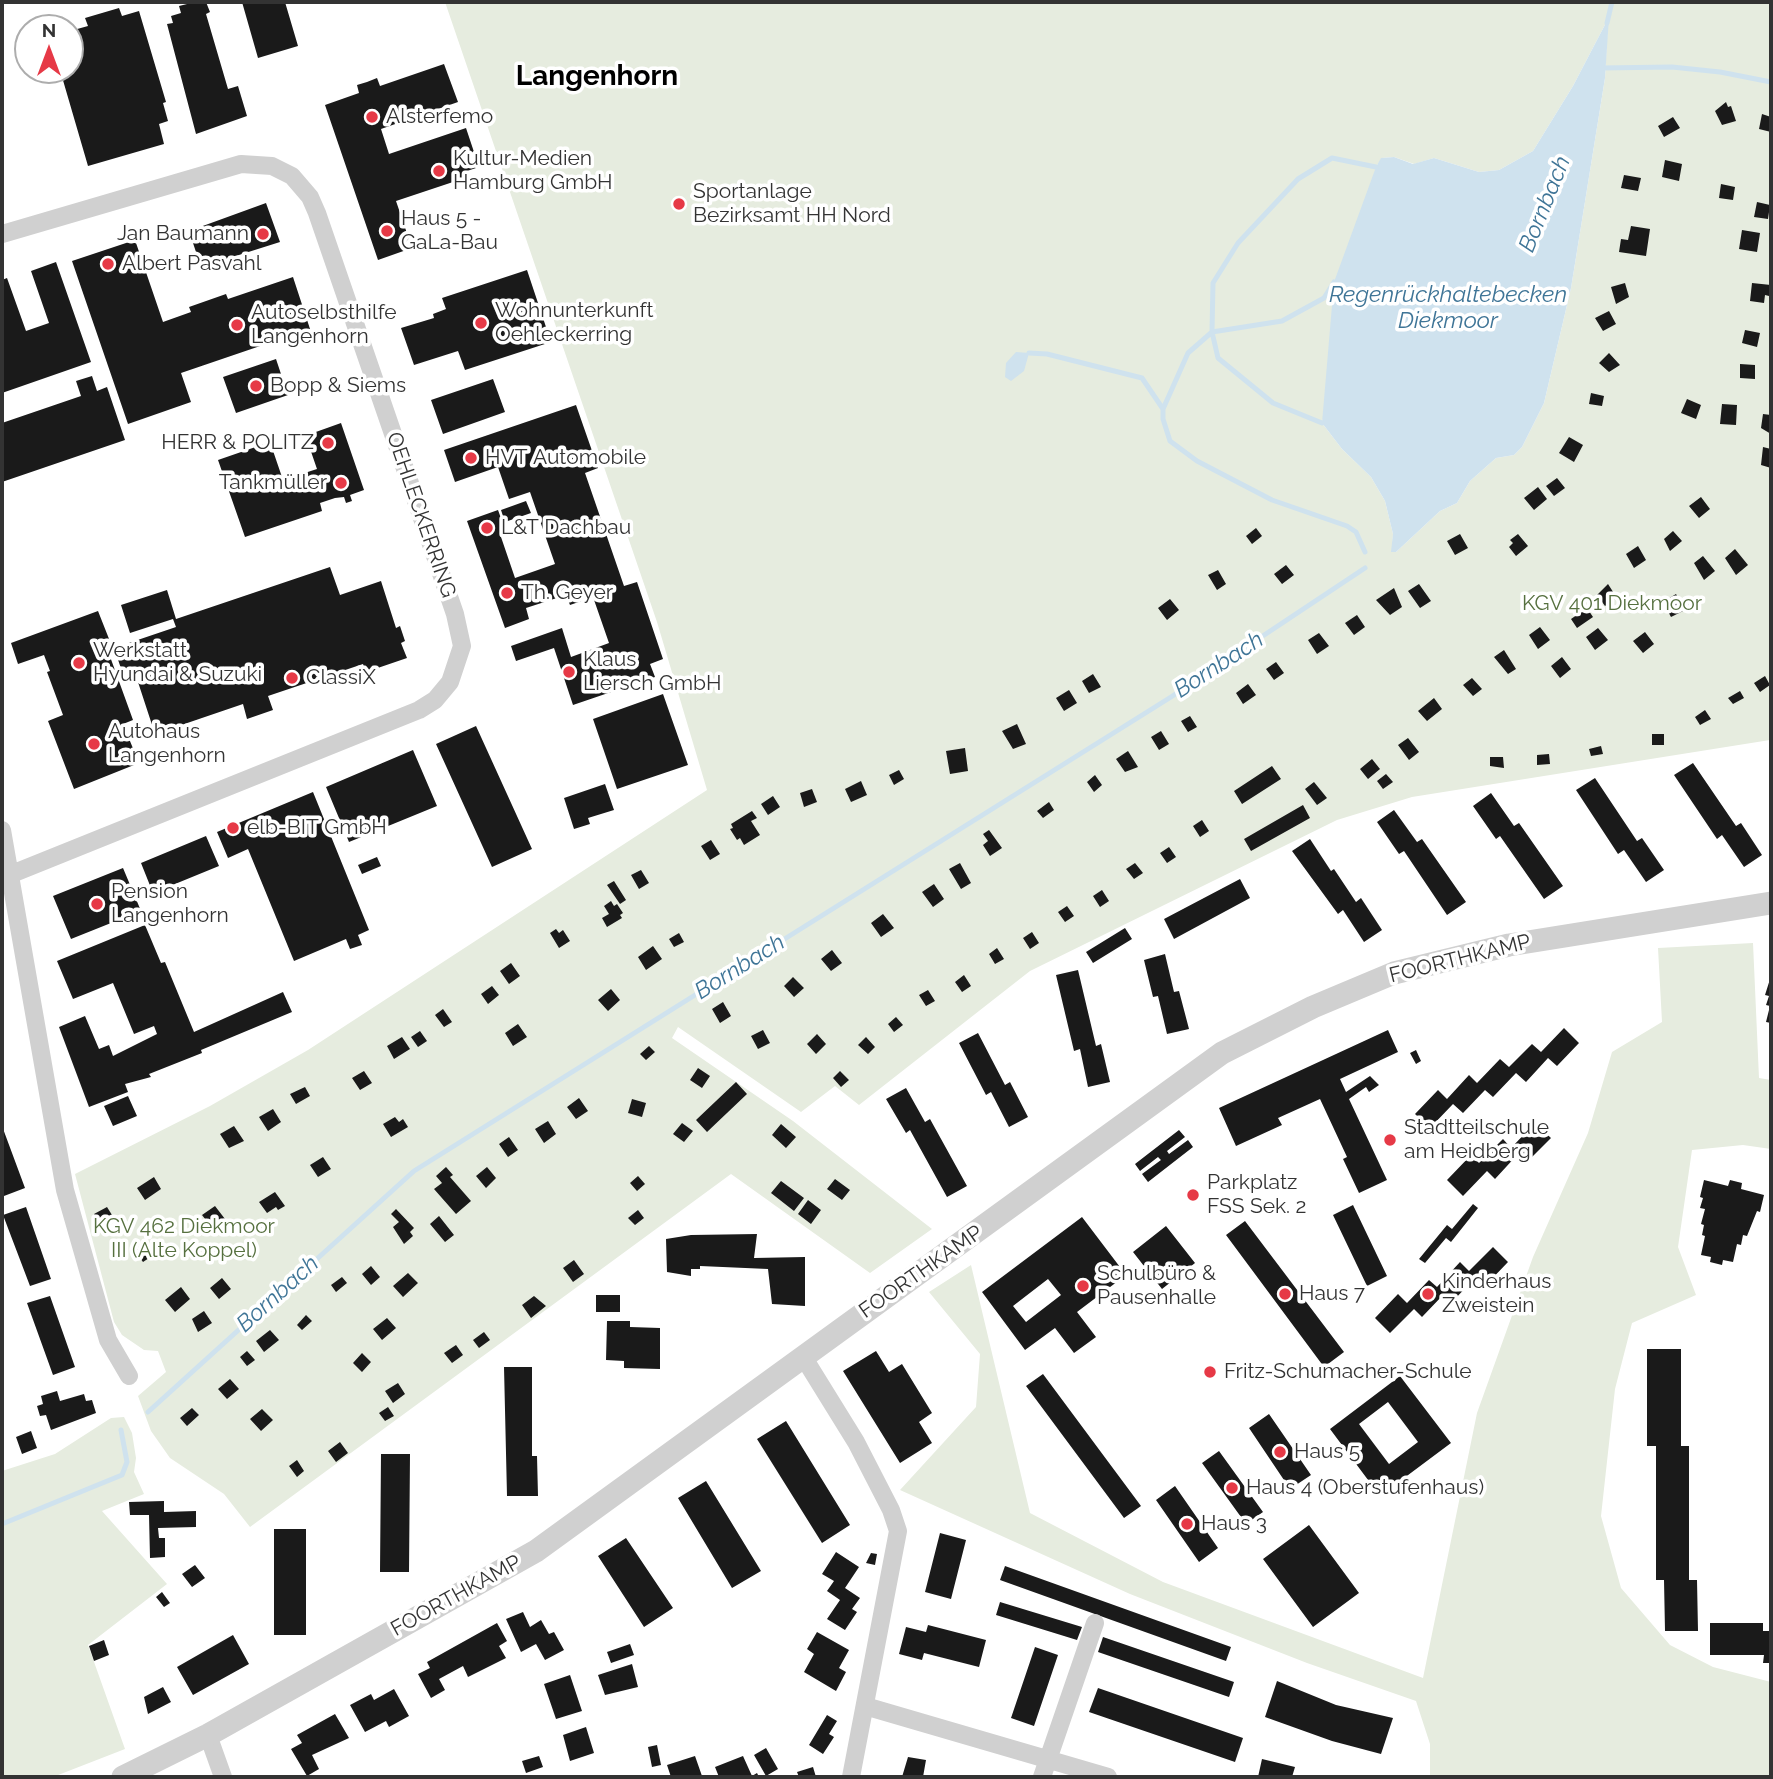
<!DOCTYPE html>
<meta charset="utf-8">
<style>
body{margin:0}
#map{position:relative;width:1773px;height:1779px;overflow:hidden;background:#fff;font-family:Raleway,sans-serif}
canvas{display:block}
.frame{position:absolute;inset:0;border:4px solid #333;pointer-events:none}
.north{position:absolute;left:14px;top:14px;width:70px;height:70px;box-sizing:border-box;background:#fff;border:2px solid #adadad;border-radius:50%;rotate:0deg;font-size:19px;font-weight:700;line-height:28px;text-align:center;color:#333}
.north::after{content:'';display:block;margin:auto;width:24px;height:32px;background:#e63946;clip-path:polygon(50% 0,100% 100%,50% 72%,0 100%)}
</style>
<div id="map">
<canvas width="1773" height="1779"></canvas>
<div class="frame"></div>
<div class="north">N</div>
</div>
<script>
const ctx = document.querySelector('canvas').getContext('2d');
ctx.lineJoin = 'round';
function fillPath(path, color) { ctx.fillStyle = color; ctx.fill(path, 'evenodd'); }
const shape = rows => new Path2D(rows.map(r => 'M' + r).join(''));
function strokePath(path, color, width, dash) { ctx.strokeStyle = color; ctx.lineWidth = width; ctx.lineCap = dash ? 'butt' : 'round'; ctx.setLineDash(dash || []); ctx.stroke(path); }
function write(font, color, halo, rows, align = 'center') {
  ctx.font = font + ' Raleway,sans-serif'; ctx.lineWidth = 7; ctx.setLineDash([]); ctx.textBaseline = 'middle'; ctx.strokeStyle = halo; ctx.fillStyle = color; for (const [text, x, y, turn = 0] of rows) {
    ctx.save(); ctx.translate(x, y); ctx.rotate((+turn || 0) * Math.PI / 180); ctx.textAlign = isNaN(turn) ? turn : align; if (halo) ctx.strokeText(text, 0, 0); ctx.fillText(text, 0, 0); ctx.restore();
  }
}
fillPath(shape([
 [445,2,1771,2,1771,737,1770,740,1412,797,1337,820,1030,971,859,1105,835,1086,801,1112,678,1027,672,1038,793,1121,932,1229,870,1273,731,1174,250,1527,224,1494,170,1458,151,1431,138,1396,166,1372,158,1351,144,1350,122,1335,114,1322,75,1174,210,1106,308,1050,707,790,657,622],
 [1608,19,1605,78,1571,288,1544,403,1522,447,1514,455,1496,458,1470,481,1457,503,1440,511,1396,552,1392,551,1393,534,1385,501,1371,477,1342,449,1322,423,1376,167,1382,158,1394,157,1414,164,1434,158,1479,172,1499,170,1533,151,1573,86],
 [1753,943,1759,1078,1771,1080,1771,1149,1743,1145,1692,1150,1678,1247,1696,1295,1632,1323,1615,1389,1601,1516,1621,1588,1670,1645,1713,1667,1771,1682,1771,1777,1430,1777,1430,1744,1416,1701,1307,1663,1130,1594,900,1490,976,1407,980,1354,929,1292,971,1265,1030,1513,1163,1582,1423,1678,1477,1413,1533,1257,1588,1133,1612,1052,1662,1022,1658,948],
 [124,1417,132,1433,136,1458,134,1472,144,1494,102,1511,167,1584,88,1645,125,1749,53,1777,2,1777,2,1471,55,1454,111,1418]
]), '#e6ecdf');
fillPath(shape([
 [1609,17,1605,78,1571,288,1544,403,1522,447,1514,455,1496,458,1470,481,1457,503,1440,511,1396,552,1391,552,1393,534,1385,501,1371,477,1342,449,1322,423,1334,282,1376,167,1381,158,1394,157,1413,164,1434,158,1479,172,1499,170,1533,151,1573,86],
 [1016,352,1029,353,1024,371,1011,381,1005,377,1006,363]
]), '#cfe2ee');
strokePath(shape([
 [1607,23,1612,2],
 [1601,68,1672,67,1720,72,1771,82],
 [1334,282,1324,298,1282,321,1212,332,1188,353,1163,409,1163,419,1170,441,1197,461,1272,500,1347,526,1356,532,1365,552],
 [1029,353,1047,354,1142,378,1163,409],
 [1322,423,1273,403,1218,358,1212,332,1213,283,1238,243,1298,179,1332,158,1376,167],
 [148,1412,414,1171,1171,697,1365,568],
 [2,1524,122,1475,127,1462,121,1430]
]), '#cfe2ee', 5);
fillPath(shape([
 [195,2,206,2,210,12,206,14,228,89,238,86,247,116,196,134,167,24,173,23,171,16,181,13,179,6],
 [242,2,285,2,298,46,258,58],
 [119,8,122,16,139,11,166,102,163,103,168,121,159,124,164,144,88,166,60,70,70,70,70,31,88,26,85,18],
 [444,64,458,102,381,129,389,154,466,128,479,167,467,171,468,177,396,201,412,248,378,260,325,105,359,93,357,85,367,82,377,78,380,86],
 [1726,102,1728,107,1731,106,1736,121,1722,125,1715,111],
 [1762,114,1771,117,1771,132,1759,129],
 [1673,117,1680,128,1664,137,1658,126],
 [1665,160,1682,164,1679,181,1662,177],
 [1624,175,1641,178,1638,191,1621,188],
 [1721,184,1735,187,1733,200,1719,198],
 [1757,202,1770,205,1768,219,1754,217],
 [266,203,280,242,201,267,189,231],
 [1631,226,1650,229,1646,256,1619,252,1621,239,1628,240],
 [1742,230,1760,233,1757,252,1739,249],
 [135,240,163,322,191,312,189,307,226,294,228,299,293,277,310,329,181,373,191,402,128,424,72,261],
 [56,262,91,362,2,393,2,280,7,278,26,331,49,323,31,271],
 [527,270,551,342,465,370,458,351,414,365,401,328,434,318,433,314,446,309,442,298],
 [1625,283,1629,297,1616,304,1611,287],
 [1752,283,1771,285,1769,296,1765,295,1764,303,1750,301],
 [1609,311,1616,324,1603,331,1595,318],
 [1745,330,1760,333,1757,347,1742,343],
 [1609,353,1620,365,1609,372,1599,363],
 [276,359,288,395,236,413,223,377],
 [1740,364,1755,365,1755,379,1740,378],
 [92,376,97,391,107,387,125,440,2,482,2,423,81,396,76,381],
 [493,379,505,412,443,434,431,400],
 [1591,393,1604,396,1602,406,1589,404],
 [1687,399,1701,405,1696,419,1681,413],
 [1722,404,1737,405,1736,425,1720,424],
 [576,405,598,468,585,473,624,586,637,582,663,659,650,664,655,677,573,705,554,648,516,661,511,646,562,628,571,657,609,643,593,597,570,605,566,595,526,608,529,619,505,628,467,521,498,510,507,535,501,537,515,578,555,564,530,492,509,499,498,467,455,482,444,450],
 [1763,414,1771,415,1771,434,1761,428],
 [341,423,364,490,350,495,352,501,346,503,344,497,335,498,320,503,322,511,245,537,218,460,270,442,283,480,317,469,307,440,314,437,313,433],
 [1569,437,1583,445,1574,462,1559,453],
 [1763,447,1771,449,1771,468,1761,465],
 [1557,478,1565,488,1554,496,1546,486],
 [1538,487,1547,499,1534,510,1524,498],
 [1701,497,1710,509,1699,518,1689,506],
 [526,501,531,513,505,522,501,510],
 [1256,528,1262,536,1252,544,1246,536],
 [1673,531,1682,541,1670,551,1664,539],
 [1460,534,1468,548,1455,555,1447,541],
 [1518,534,1528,546,1516,556,1509,547,1513,543,1510,540],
 [1638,546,1646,560,1634,568,1626,554],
 [1735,549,1748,565,1736,575,1725,558],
 [1703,556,1715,571,1704,580,1694,563],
 [1286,565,1294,575,1282,584,1274,574],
 [330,567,340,595,381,581,396,628,400,626,405,641,401,643,407,658,366,672,363,664,268,696,273,710,247,719,243,704,155,734,137,679,126,683,114,648,176,627,173,619,130,633,121,605,167,590,176,619],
 [1218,570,1226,584,1217,590,1208,575],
 [1419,584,1431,601,1420,608,1408,591],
 [1608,584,1617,598,1605,606,1597,595],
 [1394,588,1402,607,1390,615,1376,600],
 [1676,594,1685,610,1671,617,1663,602],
 [1170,599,1179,610,1167,620,1158,608],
 [1587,608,1593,617,1577,628,1571,619],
 [98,611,113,649,108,651,133,720,123,724,139,763,74,789,48,721,63,715,47,672,50,671,44,655,18,664,11,643],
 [1357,615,1365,627,1354,635,1345,623],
 [1540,627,1550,640,1538,649,1529,635],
 [1598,628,1608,640,1595,650,1586,637],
 [1645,632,1654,644,1643,653,1633,641],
 [1319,633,1329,646,1317,654,1308,640],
 [1504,650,1516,669,1508,674,1494,657],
 [1562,657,1571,669,1560,678,1551,666],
 [1276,662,1284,673,1274,680,1266,669],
 [1093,674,1101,687,1089,693,1082,681],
 [1765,676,1770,685,1760,692,1754,683],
 [1472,678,1482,689,1473,696,1463,685],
 [1248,684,1256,695,1243,704,1236,693],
 [1069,690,1077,703,1064,711,1056,698],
 [1740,691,1744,698,1733,704,1728,698],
 [663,694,688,765,617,789,593,719],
 [1434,698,1442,709,1427,721,1418,711],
 [1705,710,1711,719,1700,725,1695,717],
 [1190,716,1197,727,1188,732,1181,721],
 [1017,724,1026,744,1013,749,1002,731],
 [476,726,532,849,492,867,436,744],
 [1161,731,1169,744,1159,750,1151,737],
 [1652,734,1664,734,1664,745,1652,745],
 [1408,738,1419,752,1409,760,1398,745],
 [1601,746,1603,754,1591,756,1589,749],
 [965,748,968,771,950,774,946,751],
 [413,750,437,806,349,842,326,787],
 [1128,751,1138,767,1125,772,1116,759],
 [1549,754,1550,764,1537,765,1537,755],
 [1490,757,1503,757,1504,768,1490,766],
 [1372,759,1380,769,1368,779,1360,769],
 [1693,763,1736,826,1741,823,1762,855,1744,867,1722,835,1717,839,1674,775],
 [1272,766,1281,779,1242,804,1234,791],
 [899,770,904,779,894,785,889,775],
 [1386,774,1393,782,1383,789,1377,781],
 [1095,775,1102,785,1094,792,1087,782],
 [1595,778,1637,841,1642,838,1664,870,1646,882,1624,850,1618,854,1576,790],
 [861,781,867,795,851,802,845,789],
 [1314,782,1327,798,1317,805,1305,789],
 [605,784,614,810,588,818,590,824,574,829,564,798],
 [812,789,817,802,804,807,800,793],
 [313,792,369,930,358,935,362,945,350,949,346,939,294,961,248,849,228,858,217,832],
 [1491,793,1514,826,1519,823,1563,886,1544,899,1500,836,1496,839,1473,806],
 [773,796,780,807,768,815,761,804],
 [1049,802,1054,810,1043,818,1037,811],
 [1303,805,1310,818,1251,851,1244,839],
 [1394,810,1417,842,1422,839,1466,902,1447,915,1404,851,1399,854,1377,822],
 [752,811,757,818,751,821,760,835,744,845,740,838,737,840,730,829,733,828,731,824],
 [1202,820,1209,831,1200,837,1193,826],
 [989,830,1002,848,990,856,983,845,988,841,983,834],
 [206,836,219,866,153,893,141,863],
 [1310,839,1331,871,1334,869,1356,902,1361,898,1382,930,1364,942,1343,910,1338,914,1292,851],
 [711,840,720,854,710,860,701,846],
 [1169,847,1176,857,1167,863,1160,853],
 [377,857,381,866,362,874,358,865],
 [960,863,971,883,961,889,949,869],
 [1135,863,1143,873,1134,879,1126,869],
 [123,868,141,911,71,939,53,896],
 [641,870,649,883,639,889,631,875],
 [1240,879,1250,898,1174,939,1164,919],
 [614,881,626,900,620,904,607,885],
 [934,884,944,899,933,907,922,892],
 [1102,890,1109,901,1100,907,1093,896],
 [611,901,614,906,617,904,623,913,620,915,622,918,607,927,602,918,609,914,604,906],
 [1067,906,1074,916,1065,922,1058,912],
 [883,914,894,928,881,937,871,923],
 [145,925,161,963,165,962,194,1032,283,992,292,1012,201,1050,202,1053,149,1074,151,1077,125,1084,128,1092,89,1107,59,1027,85,1016,99,1049,109,1045,113,1056,157,1034,154,1026,134,1034,113,983,73,999,57,961],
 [1125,928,1132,939,1093,963,1086,952],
 [556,929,559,933,563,930,570,941,559,948,550,933],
 [1032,932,1039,943,1030,949,1023,938],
 [679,933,684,942,674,947,669,939],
 [653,946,662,959,646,970,638,957],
 [997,948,1004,959,995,964,989,954],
 [832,950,842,963,831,971,821,959],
 [1165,954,1174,992,1179,991,1189,1029,1167,1034,1158,996,1153,997,1144,960],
 [511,963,520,976,509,984,500,971],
 [1078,970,1096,1046,1101,1044,1110,1082,1088,1087,1080,1049,1074,1051,1056,975],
 [964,975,971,986,962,992,955,982],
 [1771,976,1771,1023,1766,1022,1770,1006,1766,1005,1769,996,1765,995],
 [793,977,804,988,794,997,784,986],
 [492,986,499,995,488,1004,481,994],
 [611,989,620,1000,608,1011,598,1000],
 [928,990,935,1001,926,1006,919,995],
 [723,1002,731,1016,720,1023,712,1009],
 [443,1009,452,1022,444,1027,435,1015],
 [896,1017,903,1025,894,1032,888,1024],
 [518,1024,527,1037,513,1046,505,1033],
 [1564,1028,1579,1043,1557,1066,1548,1058,1526,1082,1516,1073,1493,1097,1485,1090,1463,1113,1453,1104,1430,1128,1415,1114,1438,1090,1447,1099,1469,1075,1477,1083,1500,1059,1509,1067,1532,1044,1541,1052],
 [763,1030,770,1043,758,1049,751,1036],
 [1388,1030,1398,1052,1340,1079,1346,1092,1370,1076,1379,1085,1369,1092,1366,1087,1349,1099,1387,1180,1359,1193,1343,1159,1347,1157,1320,1099,1278,1118,1282,1125,1236,1146,1219,1108],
 [420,1031,427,1041,418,1047,411,1037],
 [978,1033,1005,1085,1010,1082,1028,1117,1009,1127,991,1092,986,1095,959,1043],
 [817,1034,826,1044,816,1054,807,1044],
 [402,1037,410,1049,394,1059,387,1046],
 [866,1037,875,1047,868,1054,858,1045],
 [649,1046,655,1052,646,1060,640,1054],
 [1416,1050,1421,1061,1416,1064,1410,1053],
 [698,1068,710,1076,702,1088,690,1080],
 [364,1071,372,1083,360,1090,352,1078],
 [840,1071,849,1080,841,1087,833,1078],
 [736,1082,747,1094,707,1132,696,1120],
 [305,1087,310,1096,296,1104,290,1094],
 [906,1088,925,1122,930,1119,967,1186,947,1197,910,1130,906,1133,886,1099],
 [128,1096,137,1116,113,1126,104,1106],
 [579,1098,588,1111,576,1119,567,1107],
 [632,1099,646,1103,642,1117,628,1113],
 [273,1109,281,1122,268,1131,259,1117],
 [395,1117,399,1122,403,1119,408,1127,391,1137,383,1124],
 [548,1121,556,1134,544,1143,535,1129],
 [682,1123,693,1131,684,1142,673,1134],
 [1535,1123,1551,1138,1527,1162,1518,1154,1495,1179,1487,1171,1463,1196,1447,1180,1471,1155,1479,1163,1503,1139,1511,1148],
 [781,1124,796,1137,786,1148,772,1135],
 [2,1126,25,1188,4,1196,2,1190],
 [234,1126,244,1141,229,1148,220,1134],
 [1179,1130,1185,1137,1167,1151,1169,1154,1188,1140,1193,1147,1148,1182,1142,1174,1161,1160,1158,1157,1140,1171,1135,1164],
 [509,1137,518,1150,508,1157,499,1144],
 [323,1157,331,1169,318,1177,310,1165],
 [446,1167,453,1175,450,1177,471,1201,456,1214,434,1189,442,1183,436,1176],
 [487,1167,496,1178,486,1188,476,1176],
 [638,1176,645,1184,637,1191,630,1183],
 [154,1177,161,1189,145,1200,137,1188],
 [835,1179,850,1190,842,1200,827,1189],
 [1704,1180,1728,1186,1730,1180,1742,1183,1741,1189,1764,1195,1760,1212,1757,1211,1747,1236,1743,1235,1741,1245,1737,1244,1733,1262,1723,1260,1722,1265,1710,1262,1711,1257,1701,1255,1705,1236,1702,1235,1704,1225,1701,1224,1705,1209,1700,1208,1703,1198,1700,1197],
 [781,1181,804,1198,794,1211,771,1193],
 [275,1192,285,1206,278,1210,276,1207,267,1213,259,1202],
 [808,1200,821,1210,811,1224,798,1214],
 [1473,1204,1478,1208,1451,1242,1446,1238,1425,1263,1419,1259,1447,1225,1452,1229],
 [1353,1205,1387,1276,1367,1286,1333,1215],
 [215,1206,225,1219,212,1228,202,1215],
 [26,1207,51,1279,30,1286,3,1215],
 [107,1207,112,1215,99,1222,94,1214],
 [396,1209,414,1228,410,1232,413,1236,404,1244,393,1227,399,1222,391,1214],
 [638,1210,644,1218,635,1225,628,1218],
 [439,1216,454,1235,445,1242,430,1224],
 [1082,1217,1126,1275,1077,1312,1096,1337,1074,1353,1055,1328,1025,1350,982,1292],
 [1048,1279,1061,1295,1026,1322,1013,1306],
 [1245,1221,1344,1352,1324,1367,1226,1235],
 [1166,1226,1195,1263,1162,1289,1133,1252],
 [757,1234,754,1258,805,1257,805,1306,772,1304,768,1269,700,1266,700,1269,691,1269,691,1276,667,1272,666,1239,691,1235],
 [143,1245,152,1256,143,1262,135,1251],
 [1493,1247,1508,1262,1485,1286,1476,1277,1452,1302,1444,1294,1422,1317,1414,1309,1390,1333,1375,1318,1398,1294,1407,1303,1429,1280,1437,1287,1460,1262,1469,1271],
 [574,1260,584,1274,573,1282,563,1268],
 [371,1266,380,1277,371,1285,362,1274],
 [408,1273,418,1283,403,1297,393,1286],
 [342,1277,347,1283,336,1292,331,1285],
 [222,1278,231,1289,219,1299,210,1288],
 [181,1287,190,1299,175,1312,165,1300],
 [596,1295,620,1295,620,1312,596,1312],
 [50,1296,75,1367,53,1375,27,1303],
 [534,1296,546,1306,531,1318,522,1305],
 [204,1311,212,1323,198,1332,192,1319],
 [306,1315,312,1321,302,1330,297,1325],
 [387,1318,396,1328,382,1340,373,1329],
 [607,1321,630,1321,630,1327,660,1328,660,1369,624,1368,624,1361,606,1360],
 [270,1330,279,1340,264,1352,256,1341],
 [484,1332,490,1340,479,1348,473,1340],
 [456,1345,463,1355,452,1363,444,1353],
 [1647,1349,1681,1349,1681,1446,1689,1446,1689,1580,1697,1580,1698,1631,1665,1631,1664,1580,1656,1580,1656,1446,1647,1446],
 [247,1351,255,1360,247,1366,240,1357],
 [876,1351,889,1372,902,1364,932,1413,919,1422,932,1443,900,1463,843,1371],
 [362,1353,371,1362,362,1372,353,1363],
 [504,1367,532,1367,532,1456,537,1456,538,1496,507,1496],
 [1043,1374,1141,1506,1124,1518,1026,1386],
 [1400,1376,1451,1443,1380,1496,1330,1429],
 [1388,1402,1418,1442,1389,1464,1359,1424],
 [230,1379,239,1389,227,1399,218,1389],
 [398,1383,405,1394,393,1403,385,1391],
 [57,1391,60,1401,84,1394,86,1401,92,1400,96,1413,51,1430,46,1415,40,1416,37,1406,43,1404,41,1396],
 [388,1407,394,1416,385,1421,379,1413],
 [192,1408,199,1415,187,1426,180,1418],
 [262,1409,273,1420,261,1431,250,1419],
 [1269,1414,1311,1475,1290,1489,1249,1428],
 [786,1421,850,1525,822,1543,757,1439],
 [31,1431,37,1448,22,1454,16,1437],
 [340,1442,348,1453,336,1462,328,1451],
 [1219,1451,1263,1512,1246,1524,1202,1463],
 [381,1454,410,1454,409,1572,380,1572],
 [297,1460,304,1471,297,1477,289,1466],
 [706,1481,761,1571,732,1588,678,1498],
 [1175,1486,1218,1548,1199,1562,1156,1500],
 [164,1501,164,1512,196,1511,196,1527,158,1528,159,1538,165,1538,165,1557,150,1558,149,1515,130,1515,129,1502],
 [1309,1525,1359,1593,1313,1627,1263,1559],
 [274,1529,306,1529,306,1635,274,1635],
 [940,1533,966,1540,951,1599,925,1592],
 [626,1538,673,1608,644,1627,598,1556],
 [836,1552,859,1567,845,1588,860,1598,852,1609,857,1612,845,1630,827,1619,840,1600,827,1591,834,1581,822,1574],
 [871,1553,877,1554,875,1565,866,1563],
 [195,1565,205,1578,192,1587,182,1574],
 [1005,1566,1231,1647,1226,1661,1000,1580],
 [162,1592,170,1603,164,1607,156,1597],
 [1000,1602,1082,1627,1077,1640,996,1615],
 [523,1612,530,1627,541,1620,549,1634,554,1632,564,1650,545,1660,536,1644,521,1652,506,1619],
 [497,1623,507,1641,499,1646,506,1658,468,1677,463,1666,439,1679,445,1690,431,1698,418,1674,430,1668,427,1662],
 [1710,1623,1763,1623,1763,1631,1771,1631,1771,1663,1763,1663,1764,1655,1710,1655],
 [928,1625,986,1640,979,1667,924,1653,922,1660,899,1654,906,1627,926,1632],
 [817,1632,849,1650,839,1668,846,1672,836,1691,804,1672,814,1654,807,1649],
 [233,1635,249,1664,193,1695,177,1667],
 [1103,1637,1234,1682,1229,1697,1098,1652],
 [104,1640,109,1655,94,1661,89,1646],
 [630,1644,634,1655,611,1663,607,1652],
 [1035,1647,1058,1655,1034,1726,1011,1718],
 [632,1664,638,1687,605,1695,598,1675],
 [570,1675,582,1711,556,1719,544,1684],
 [1277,1681,1336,1705,1393,1718,1381,1754,1332,1741,1265,1717],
 [163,1687,171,1702,148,1714,144,1697],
 [1098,1688,1243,1738,1235,1762,1089,1712],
 [394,1689,409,1716,389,1727,386,1721,365,1732,350,1705,371,1694,374,1700],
 [335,1714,349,1738,312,1755,319,1769,307,1776,291,1749,302,1743,297,1735],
 [827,1715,837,1721,829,1734,834,1737,823,1754,809,1745],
 [586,1727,594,1753,570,1761,563,1735],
 [657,1745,661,1765,652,1767,648,1747],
 [766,1748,778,1769,766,1776,754,1755],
 [539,1756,543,1767,526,1773,522,1761],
 [695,1756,702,1776,671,1777,667,1765],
 [743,1756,752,1776,757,1773,759,1777,719,1777,715,1767],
 [908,1757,926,1760,923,1777,902,1777],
 [1262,1759,1295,1767,1292,1777,1258,1777],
 [813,1767,816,1777,799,1777,797,1772]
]), '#1a1a1a');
strokePath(shape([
 [2,234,241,164,272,166,292,176,310,197,317,213,455,614,462,646,450,682,435,700,419,710,2,878],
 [2,830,65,1190,108,1340,129,1376],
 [804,1358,856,1442,891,1510,898,1531,851,1777],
 [865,1706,1108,1777],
 [208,1735,223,1777],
 [1042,1777,1095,1623]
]), '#d0d0d0', 18);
strokePath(shape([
 [123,1777,208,1735,536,1551,1222,1053,1313,1007,1394,973,1509,945,1771,903]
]), '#d0d0d0', 23);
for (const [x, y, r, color] of [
 [372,117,7,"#e63946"],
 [439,171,7,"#e63946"],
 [679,204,7,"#e63946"],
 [387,231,7,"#e63946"],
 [263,234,7,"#e63946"],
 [108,264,7,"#e63946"],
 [481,323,7,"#e63946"],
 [237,325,7,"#e63946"],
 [256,386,7,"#e63946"],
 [328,443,7,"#e63946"],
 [471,458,7,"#e63946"],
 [341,483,7,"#e63946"],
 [487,528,7,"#e63946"],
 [507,593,7,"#e63946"],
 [79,663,7,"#e63946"],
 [569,672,7,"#e63946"],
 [292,678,7,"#e63946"],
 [94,744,7,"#e63946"],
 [233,828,7,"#e63946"],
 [97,904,7,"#e63946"],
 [1390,1140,7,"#e63946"],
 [1193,1195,7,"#e63946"],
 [1083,1286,7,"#e63946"],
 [1285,1294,7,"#e63946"],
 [1428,1294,7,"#e63946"],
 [1210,1372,7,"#e63946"],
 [1280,1452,7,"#e63946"],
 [1232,1488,7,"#e63946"],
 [1187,1524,7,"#e63946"]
]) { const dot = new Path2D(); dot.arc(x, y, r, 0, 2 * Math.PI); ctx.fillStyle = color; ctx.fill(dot); strokePath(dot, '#fff', 2.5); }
write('21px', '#333', '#fff', [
 ["Alsterfemo",386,117],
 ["Kultur-Medien",453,159],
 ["Hamburg GmbH",453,183],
 ["Sportanlage",693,192],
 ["Bezirksamt HH Nord",693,216],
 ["Haus 5 -",401,219],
 ["GaLa-Bau",401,243],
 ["Jan Baumann",249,234,"right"],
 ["Albert Pasvahl",122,264],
 ["Wohnunterkunft",495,311],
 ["Oehleckerring",495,335],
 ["Autoselbsthilfe",251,313],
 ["Langenhorn",251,337],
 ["Bopp & Siems",270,386],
 ["HERR & POLITZ",314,443,"right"],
 ["HVT Automobile",485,458],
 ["Tankmüller",327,483,"right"],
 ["L&T Dachbau",501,528],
 ["Th. Geyer",521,593],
 ["Werkstatt",93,651],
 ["Hyundai & Suzuki",93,675],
 ["Klaus",583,660],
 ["Liersch GmbH",583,684],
 ["ClassiX",306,678],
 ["Autohaus",108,732],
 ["Langenhorn",108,756],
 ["elb-BIT GmbH",247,828],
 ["Pension",111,892],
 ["Langenhorn",111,916],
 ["Stadtteilschule",1404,1128],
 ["am Heidberg",1404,1152],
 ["Parkplatz",1207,1183],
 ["FSS Sek. 2",1207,1207],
 ["Schulbüro &",1097,1274],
 ["Pausenhalle",1097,1298],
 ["Kinderhaus",1442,1282],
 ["Zweistein",1442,1306],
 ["Haus 7",1299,1294],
 ["Fritz-Schumacher-Schule",1224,1372],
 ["Haus 5",1294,1452],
 ["Haus 4 (Oberstufenhaus)",1246,1488],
 ["Haus 3",1201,1524]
], 'left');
write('21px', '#333', '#fff', [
 ["OEHLECKERRING",421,515,71],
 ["FOORTHKAMP",1460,959,-14],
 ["FOORTHKAMP",921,1272,-35],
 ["FOORTHKAMP",456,1596,-29]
]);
write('21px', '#56703f', '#fff', [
 ["KGV 401 Diekmoor",1612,604],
 ["KGV 462 Diekmoor",184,1227],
 ["III (Alte Koppel)",184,1251]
]);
write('italic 23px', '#3f7597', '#fff', [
 ["Bornbach",1545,204,-68],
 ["Regenrückhaltebecken",1448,295],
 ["Diekmoor",1448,321],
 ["Bornbach",1219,665,-33],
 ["Bornbach",740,967,-32],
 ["Bornbach",278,1294,-42]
]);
write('bold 28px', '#000', '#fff', [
 ["Langenhorn",597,77]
]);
</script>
